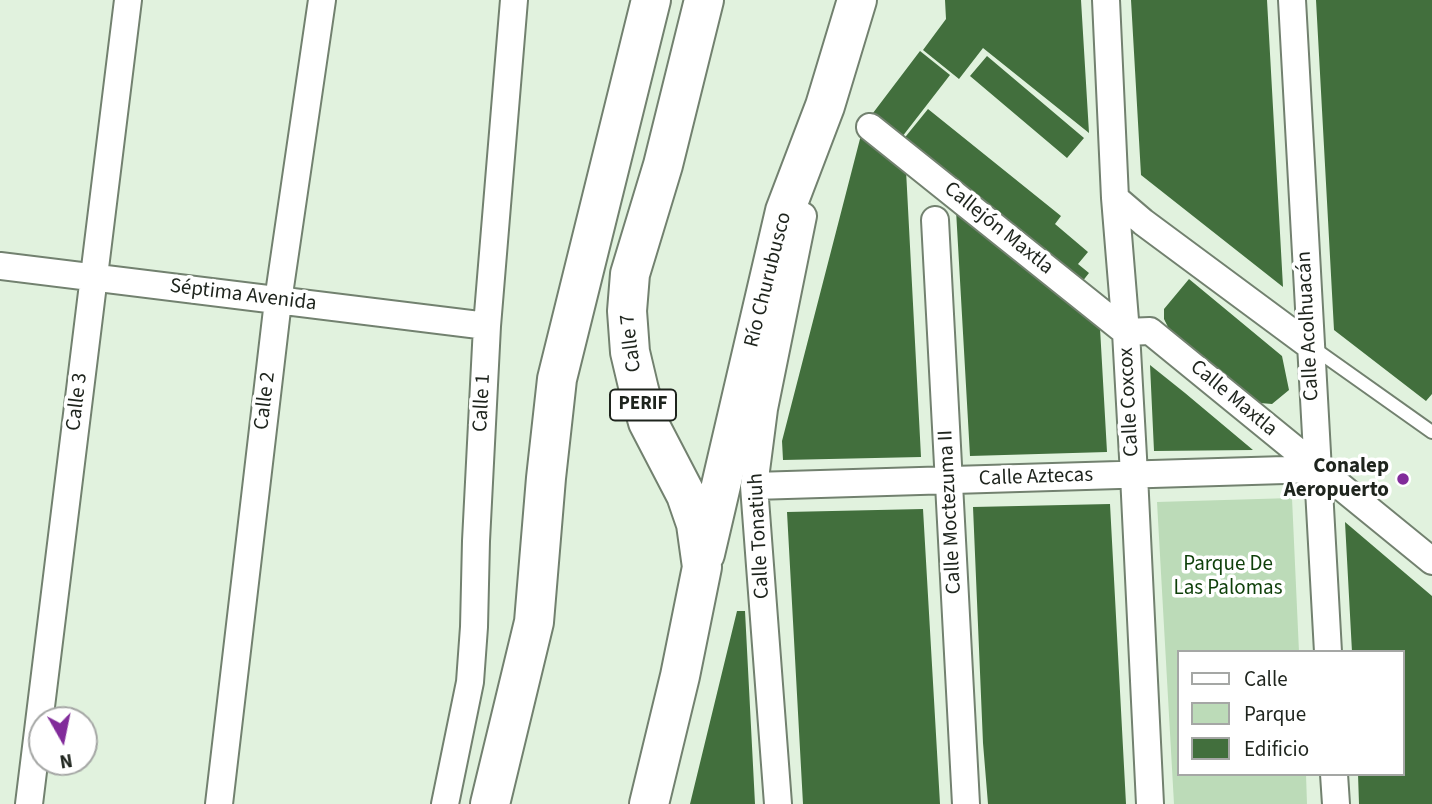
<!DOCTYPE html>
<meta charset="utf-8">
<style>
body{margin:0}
#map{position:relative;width:1432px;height:804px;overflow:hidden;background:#e1f2de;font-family:"Source Sans 3",sans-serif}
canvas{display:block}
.legend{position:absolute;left:1177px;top:650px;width:228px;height:126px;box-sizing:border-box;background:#fff;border:2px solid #a5a7a5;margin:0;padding:9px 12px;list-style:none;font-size:21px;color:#1e241d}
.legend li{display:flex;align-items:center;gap:14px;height:35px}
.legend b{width:35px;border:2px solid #a5a7a5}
.north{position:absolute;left:28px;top:706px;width:70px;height:70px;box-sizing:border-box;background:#fff;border:2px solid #a5a7a5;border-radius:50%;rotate:171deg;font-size:19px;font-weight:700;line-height:28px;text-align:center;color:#1e241d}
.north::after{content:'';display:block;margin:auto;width:24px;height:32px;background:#812b9a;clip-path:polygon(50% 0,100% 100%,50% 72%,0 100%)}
</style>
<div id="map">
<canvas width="1432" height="804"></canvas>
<ul class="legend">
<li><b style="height:9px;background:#fff"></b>Calle</li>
<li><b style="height:19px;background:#bcdbb8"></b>Parque</li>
<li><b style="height:19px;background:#426f3d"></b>Edificio</li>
</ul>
<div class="north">N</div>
</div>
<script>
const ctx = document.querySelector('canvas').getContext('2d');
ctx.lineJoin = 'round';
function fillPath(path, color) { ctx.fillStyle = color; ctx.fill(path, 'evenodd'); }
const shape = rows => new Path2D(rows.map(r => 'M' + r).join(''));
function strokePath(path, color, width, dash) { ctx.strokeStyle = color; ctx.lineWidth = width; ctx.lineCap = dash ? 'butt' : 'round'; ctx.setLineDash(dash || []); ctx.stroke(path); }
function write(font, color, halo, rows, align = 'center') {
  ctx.font = font + ' "Source Sans 3",sans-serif'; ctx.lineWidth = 7; ctx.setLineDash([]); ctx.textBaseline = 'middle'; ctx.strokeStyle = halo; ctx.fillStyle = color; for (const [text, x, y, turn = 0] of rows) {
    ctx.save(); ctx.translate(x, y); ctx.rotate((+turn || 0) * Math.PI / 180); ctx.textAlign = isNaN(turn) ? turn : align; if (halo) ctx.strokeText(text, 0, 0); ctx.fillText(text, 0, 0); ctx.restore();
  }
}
fillPath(shape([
 [1292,498,1299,652,1178,652,1178,774,1306,774,1307,804,1174,804,1157,502]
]), '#bcdbb8');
fillPath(shape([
 [945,0,1081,0,1089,133,983,48,959,79,923,50,946,19],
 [1131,0,1267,0,1283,287,1141,175],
 [1316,0,1432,0,1432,394,1426,401,1334,330],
 [920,51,950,75,902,137,873,113],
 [987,56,1084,138,1067,158,970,76],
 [928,109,1061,216,1055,224,1088,252,1078,264,1089,273,1078,287,1047,263,1053,256,1038,244,1035,248,902,141],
 [861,135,906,170,921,457,783,460,782,441],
 [956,210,1100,328,1107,452,970,456],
 [1189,279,1282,356,1289,390,1272,404,1260,403,1169,329,1164,319,1164,309],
 [1150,365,1185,393,1253,450,1154,451],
 [1110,504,1126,804,988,804,983,743,973,507],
 [923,509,940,804,803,804,787,512],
 [1345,522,1432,596,1432,804,1359,804,1358,774,1402,774,1402,652,1352,652],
 [737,611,745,611,755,804,690,804]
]), '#426f3d');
const service = shape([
 [1312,347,1432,432]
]);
const minor = shape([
 [1106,0,1115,198,1126,332,1134,475,1150,804],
 [1292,0,1328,652],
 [870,127,1126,332,1150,331,1432,561],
 [1115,198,1143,222,1309,345],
 [935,220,966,804],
 [0,266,487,326],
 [754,486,1318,469],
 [1334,774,1336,804],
 [29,804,128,0],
 [219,804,278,301,322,0],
 [445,804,470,682,474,627,476,541,487,326,514,0],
 [778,804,754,486,764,409,803,216]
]);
const primary = shape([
 [705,554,785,211,825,106,857,0],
 [490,804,534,622,546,478,557,379,651,0],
 [649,804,680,676,702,567,696,524,686,495,648,422,639,390,630,352,627,311,630,274,663,165,704,0]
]);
strokePath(service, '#72816f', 16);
strokePath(minor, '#72816f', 30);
strokePath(primary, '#72816f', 42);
strokePath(service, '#fff', 12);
strokePath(minor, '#fff', 26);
strokePath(primary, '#fff', 38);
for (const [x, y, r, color] of [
 [1403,479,7,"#812b9a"]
]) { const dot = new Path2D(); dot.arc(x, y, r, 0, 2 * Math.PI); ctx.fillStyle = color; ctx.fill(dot); strokePath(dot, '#fff', 2.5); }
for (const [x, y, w] of [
 [643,405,66]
]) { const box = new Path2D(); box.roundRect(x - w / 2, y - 15.5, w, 31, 5); ctx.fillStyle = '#fff'; ctx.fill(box); strokePath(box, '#1e241d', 2); }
write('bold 19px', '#1e241d', null, [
 ["PERIF",643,405]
]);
write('21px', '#1e241d', '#fff', [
 ["Callejón Maxtla",998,229,39],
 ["Río Churubusco",769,280,-76],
 ["Séptima Avenida",243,296,7],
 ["Calle Acolhuacán",1309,326,-93],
 ["Calle 7",632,343,-97],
 ["Calle Maxtla",1233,399,40],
 ["Calle 2",266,401,-83],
 ["Calle 3",78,402,-83],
 ["Calle Coxcox",1130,402,-93],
 ["Calle 1",483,403,-87],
 ["Calle Aztecas",1036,478,-2],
 ["Calle Moctezuma II",951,512,-93],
 ["Calle Tonatiuh",760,536,-93]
]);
write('bold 21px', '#1e241d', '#fff', [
 ["Conalep",1389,467],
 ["Aeropuerto",1389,491]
], 'right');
write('21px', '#0e3f09', '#fff', [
 ["Parque De",1228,565],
 ["Las Palomas",1228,589]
]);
</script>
